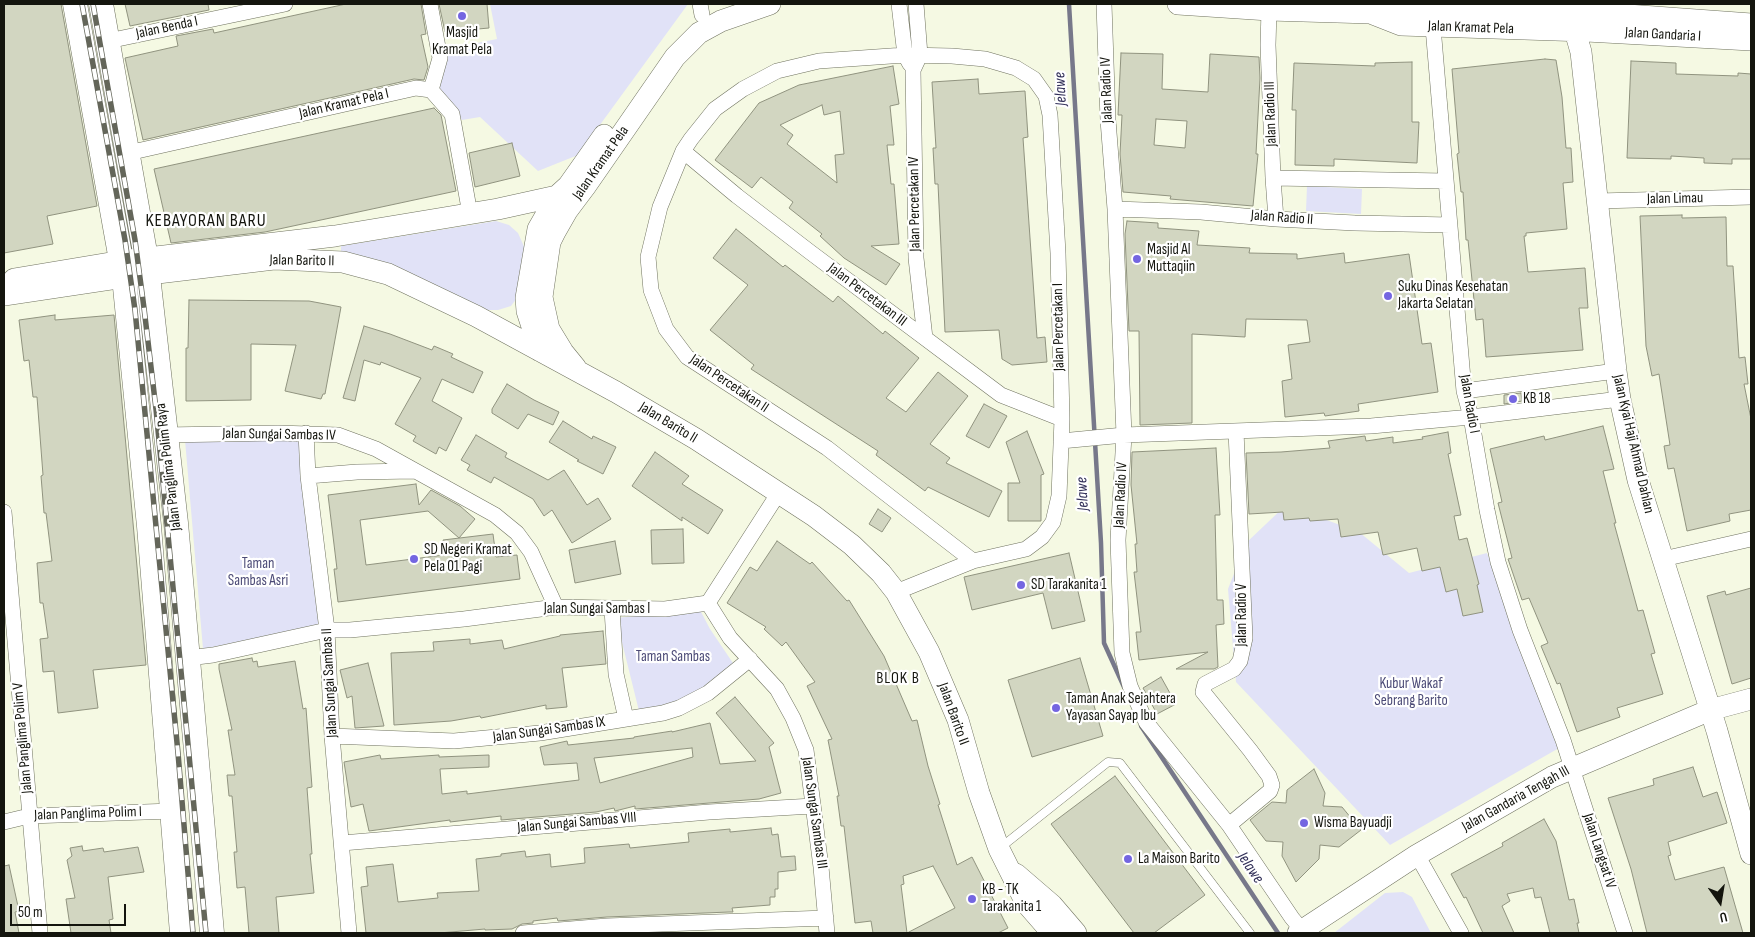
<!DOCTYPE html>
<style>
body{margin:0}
#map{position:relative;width:1755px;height:937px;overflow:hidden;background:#f5f9e3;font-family:"Sofia Sans Condensed",sans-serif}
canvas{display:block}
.frame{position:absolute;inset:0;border:5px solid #14150e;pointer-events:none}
.north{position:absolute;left:1695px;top:877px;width:50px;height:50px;-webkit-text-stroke:4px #fff;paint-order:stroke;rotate:167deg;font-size:14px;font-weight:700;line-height:20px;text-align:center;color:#14150e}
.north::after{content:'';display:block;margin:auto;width:18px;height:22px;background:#14150e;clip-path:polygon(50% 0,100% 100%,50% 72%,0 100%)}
.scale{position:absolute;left:10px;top:904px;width:116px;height:22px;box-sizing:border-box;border:2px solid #14150e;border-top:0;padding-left:6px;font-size:15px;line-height:18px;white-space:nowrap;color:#14150e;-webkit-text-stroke:4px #fff;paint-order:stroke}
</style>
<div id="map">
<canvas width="1755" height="937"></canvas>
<div class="frame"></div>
<div class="north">U</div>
<div class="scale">50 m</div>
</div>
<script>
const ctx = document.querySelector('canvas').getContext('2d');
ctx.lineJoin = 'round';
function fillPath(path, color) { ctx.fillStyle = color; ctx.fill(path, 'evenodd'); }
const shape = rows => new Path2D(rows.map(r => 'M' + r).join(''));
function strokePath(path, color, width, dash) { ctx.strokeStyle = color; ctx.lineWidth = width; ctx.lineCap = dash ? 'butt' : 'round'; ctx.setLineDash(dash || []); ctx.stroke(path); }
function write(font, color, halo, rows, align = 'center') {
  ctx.font = font + ' "Sofia Sans Condensed",sans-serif'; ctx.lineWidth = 4.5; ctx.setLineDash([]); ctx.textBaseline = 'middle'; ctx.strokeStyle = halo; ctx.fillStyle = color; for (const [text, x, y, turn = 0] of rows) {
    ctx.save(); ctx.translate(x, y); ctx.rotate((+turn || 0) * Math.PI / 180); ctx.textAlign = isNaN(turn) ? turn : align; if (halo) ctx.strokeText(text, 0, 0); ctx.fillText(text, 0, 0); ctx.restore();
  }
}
fillPath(shape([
 [490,4,688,4,578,155,538,171,480,117,462,120,439,87,443,50,497,39],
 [1307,186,1362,189,1361,214,1306,211],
 [496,221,509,225,518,233,526,251,517,298,511,306,498,310,484,310,341,252,341,246],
 [185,440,301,440,327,624,203,649],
 [1286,505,1359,532,1409,573,1487,553,1559,748,1390,845,1236,682,1228,589,1246,543],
 [700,610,710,629,737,669,676,704,639,711,616,618],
 [1403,892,1412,897,1431,933,1334,933,1385,893]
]), '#e1e2f7');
strokePath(shape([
 [1069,4,1101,543,1104,643,1124,687],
 [1141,726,1278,933]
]), '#77788a', 4.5);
const building = shape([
 [4,4,61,4,97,206,47,216,53,244,4,253,4,4],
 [125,4,208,4,209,10,130,26,125,4],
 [346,4,421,4,426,34,421,35,428,67,424,80,414,79,143,140,125,58,178,46,176,36,213,29,214,33,346,4],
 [439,4,487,4,489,28,445,32,439,4],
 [1121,53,1163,54,1162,89,1208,92,1210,54,1259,57,1260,78,1256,154,1258,154,1253,206,1170,199,1171,196,1123,192,1120,154,1122,115,1118,115,1121,53],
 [1156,119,1187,121,1185,148,1154,145,1156,119],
 [1545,59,1556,60,1562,97,1566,148,1571,148,1573,182,1563,183,1567,229,1526,233,1526,236,1524,236,1528,272,1585,268,1588,308,1579,308,1583,350,1486,357,1483,319,1476,320,1468,240,1466,240,1463,192,1461,192,1457,154,1459,153,1452,69,1545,59],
 [1631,61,1676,63,1676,74,1738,76,1738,73,1751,74,1751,159,1732,159,1732,164,1704,163,1704,158,1671,156,1671,159,1627,158,1631,61],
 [1412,62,1412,122,1419,122,1417,163,1334,159,1334,166,1295,165,1296,110,1292,110,1294,63,1375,66,1375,63,1412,62],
 [893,66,899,104,890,106,894,145,887,145,891,184,894,184,899,244,871,246,900,264,886,285,844,258,820,236,822,234,789,208,793,202,761,177,752,188,715,160,759,103,799,85,893,66],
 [822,105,824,115,840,111,844,154,835,155,837,183,787,144,793,135,780,125,822,105],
 [978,79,979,94,1025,91,1028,137,1023,138,1037,338,1045,337,1047,362,1012,365,1002,359,999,330,945,332,938,184,935,184,933,148,936,148,932,82,978,79],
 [434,108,441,115,456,191,265,232,171,243,154,169,434,108],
 [512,143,520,176,475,187,469,153,512,143],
 [1682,215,1682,218,1726,217,1727,266,1733,266,1739,358,1745,357,1748,384,1744,384,1751,419,1751,510,1729,514,1730,521,1687,531,1674,468,1668,469,1664,446,1670,445,1659,374,1652,376,1646,346,1640,216,1682,215],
 [1127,221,1158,223,1158,228,1199,231,1197,245,1250,248,1249,253,1297,254,1297,259,1344,253,1345,263,1409,254,1422,344,1431,343,1438,392,1358,404,1359,411,1325,416,1324,413,1285,417,1282,381,1292,379,1288,345,1310,342,1307,320,1246,319,1245,337,1192,334,1192,423,1140,425,1139,331,1129,331,1125,234,1127,221],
 [736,229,783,267,785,265,833,302,838,296,883,334,885,331,919,358,886,398,906,412,938,372,968,396,930,444,950,458,946,463,1002,491,989,517,928,487,925,491,876,455,878,451,751,369,754,365,710,330,748,285,713,258,736,229],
 [189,300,309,301,341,307,325,394,323,394,321,399,285,391,296,345,251,344,251,400,186,401,186,348,188,348,189,300],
 [55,315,55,320,114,315,146,665,93,670,98,708,58,713,54,671,43,672,40,639,48,638,43,603,40,603,37,563,52,561,46,513,44,513,41,476,43,475,37,397,33,397,29,360,24,361,19,320,55,315],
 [364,326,390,334,432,350,434,346,453,354,451,357,483,372,473,393,442,379,432,401,462,418,446,451,439,447,436,454,413,441,416,436,395,424,421,378,381,362,380,365,364,360,355,401,343,398,364,326],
 [507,384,534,400,559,412,553,425,528,414,518,429,492,413,492,409,507,384],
 [1521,393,1522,401,1504,404,1504,395,1521,393],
 [984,404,1007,416,989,448,966,436,984,404],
 [563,421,592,439,593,436,616,447,603,474,577,461,579,460,549,442,563,421],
 [1603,426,1614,469,1603,471,1616,523,1614,523,1638,611,1643,610,1655,653,1651,654,1663,694,1617,708,1620,717,1577,732,1560,683,1557,684,1541,646,1548,643,1529,598,1522,600,1508,559,1512,558,1498,503,1502,502,1490,449,1544,436,1545,440,1603,426],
 [1027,431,1044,474,1041,475,1041,521,1008,521,1008,483,1020,483,1006,442,1027,431],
 [1448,432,1451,453,1448,454,1461,515,1454,516,1459,540,1467,538,1479,584,1477,585,1483,612,1463,616,1457,589,1446,592,1440,567,1422,571,1417,548,1383,555,1378,532,1341,537,1338,519,1310,521,1309,518,1284,520,1283,512,1249,514,1246,453,1281,452,1330,448,1328,441,1365,436,1366,441,1393,437,1393,443,1423,439,1422,437,1448,432],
 [476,435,507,453,505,457,548,480,564,470,587,505,598,498,611,519,572,543,552,510,544,516,533,499,494,477,491,483,467,470,470,465,461,460,476,435],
 [1216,448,1220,515,1215,515,1217,600,1223,600,1224,624,1216,625,1218,667,1214,669,1176,669,1208,652,1139,660,1136,632,1141,632,1134,572,1137,572,1135,544,1137,544,1131,485,1132,452,1216,448],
 [655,452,689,476,682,484,723,510,708,534,682,517,682,521,632,486,655,452],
 [416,484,419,505,431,490,460,506,475,519,459,538,428,511,360,520,366,565,444,555,443,540,493,534,496,557,517,555,520,579,338,602,334,569,337,569,328,495,416,484],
 [878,509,891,518,882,532,869,524,878,509],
 [683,529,684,563,652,564,651,530,683,529],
 [615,541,621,574,575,583,569,550,615,541],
 [777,541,810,564,812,562,847,601,849,600,884,656,912,721,917,720,928,766,940,804,938,805,957,865,972,857,1008,928,998,933,873,933,871,921,855,923,844,826,841,826,837,796,839,796,828,740,832,739,807,686,815,682,786,642,782,646,764,629,766,627,727,603,750,567,757,571,777,541],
 [933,866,955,908,907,933,901,885,904,884,903,876,933,866],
 [1069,553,1085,621,1052,629,1043,593,972,610,964,577,1069,553],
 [1751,588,1751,678,1732,684,1707,596,1725,591,1726,595,1751,588],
 [603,631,606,664,562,668,567,707,546,709,546,705,481,718,480,716,451,721,394,725,391,653,434,651,433,642,470,639,470,644,502,640,504,649,560,636,560,635,603,631],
 [252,658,253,662,257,661,258,667,295,661,303,709,306,708,312,787,307,788,312,854,310,854,314,893,276,897,279,933,249,933,245,887,237,888,234,852,237,852,232,796,229,796,227,775,235,775,228,730,232,730,219,669,219,664,252,658],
 [1080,658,1103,736,1032,757,1008,680,1080,658],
 [368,663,384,726,355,728,352,696,347,698,340,670,368,663],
 [1161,677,1176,704,1157,714,1143,688,1161,677],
 [735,697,774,743,769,747,781,793,759,799,635,809,635,806,615,811,614,808,596,812,501,820,501,816,450,822,450,820,369,831,363,804,351,807,344,762,380,755,381,759,439,755,439,757,489,755,489,767,440,769,442,794,467,791,467,794,579,780,577,763,544,765,540,747,567,741,568,745,634,738,634,737,672,731,672,732,710,723,720,764,756,761,716,713,735,697],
 [692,748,693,757,600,783,594,758,692,748],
 [1693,767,1703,797,1717,792,1727,823,1668,842,1671,855,1668,856,1675,880,1724,867,1743,933,1647,933,1631,869,1608,798,1654,785,1653,779,1693,767],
 [1314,769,1325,793,1323,806,1342,807,1361,830,1339,847,1320,845,1319,859,1296,882,1282,856,1283,842,1266,841,1250,820,1272,802,1286,803,1287,790,1314,769],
 [1115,776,1205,895,1154,933,1134,933,1051,824,1115,776],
 [1544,819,1556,841,1569,900,1574,899,1579,923,1577,923,1579,933,1550,933,1541,897,1535,898,1533,888,1507,894,1510,901,1502,906,1514,933,1483,933,1466,897,1464,898,1451,874,1503,846,1502,843,1544,819],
 [771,828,772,835,778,834,781,857,795,856,796,870,778,872,778,889,775,889,775,897,770,897,770,905,732,908,733,912,729,912,607,917,558,921,557,918,533,921,533,923,522,924,512,929,485,930,485,929,439,933,366,933,361,887,368,886,366,867,393,864,398,902,438,898,437,893,479,891,476,859,501,856,501,854,525,851,526,857,550,854,551,867,585,863,584,848,629,844,630,848,689,842,688,833,730,829,730,832,771,828],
 [82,846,83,851,103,848,104,852,138,847,144,872,108,877,113,919,109,920,111,933,71,933,66,899,75,898,67,860,72,856,70,848,82,846],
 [9,865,19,911,15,912,19,933,4,933,4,866,9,865]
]);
fillPath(building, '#d2d6c1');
strokePath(building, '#90937f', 1);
const lane = shape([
 [1000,848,1108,762,1120,763,1250,933]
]);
const street = shape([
 [430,4,440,58,431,90],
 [700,4,702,15],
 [899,4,905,55,910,64],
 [916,4,920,55,913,70,916,258,925,338],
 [1104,4,1108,120,1115,209,1124,435,1118,540,1122,653,1130,686,1146,722,1229,825,1292,918,1302,930],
 [1269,10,1268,45,1273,178,1276,219],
 [1433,27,1464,391,1471,417,1487,510,1498,562,1520,630,1563,740,1625,933],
 [108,41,285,4],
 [683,151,737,196,810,252,1001,395,1062,419],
 [128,153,416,88,431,90,452,114,470,214],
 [1273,178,1445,181],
 [1598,201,1751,197],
 [1115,209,1201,212,1276,219,1355,223,1450,225],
 [1464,391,1616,371],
 [306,433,308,476,327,630,332,736,349,933],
 [165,435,278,433,338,435,376,449,495,515,517,533,531,552,556,607],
 [1061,441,1124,435,1371,426,1471,417,1620,399],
 [308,476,357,472,414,471],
 [4,512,40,933],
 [1663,559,1751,539],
 [896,592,973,561,1026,549,1042,537,1053,522,1059,496,1062,419,1058,253,1050,115,1046,96,1034,79,1016,68,985,59,952,56,905,55,819,61,777,71,743,89,715,109,691,139,683,151,660,207,648,257,651,290,666,329,687,357,827,448,973,561],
 [708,603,730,638,777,689,793,718,806,750,821,867,827,933],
 [612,609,616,674,626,719],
 [188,658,213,655,327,630,350,630,464,619,556,607,665,609,708,603,778,494],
 [332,736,454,741,540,733,663,713,679,708,708,693,750,659],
 [4,822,29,816,173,811],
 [1229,825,1270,791,1272,785,1269,776,1250,750,1203,692,1205,684,1234,669,1240,661,1245,638,1236,431],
 [342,843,709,812,813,806],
 [1417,855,1461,933],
 [523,933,607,926,826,918]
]);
const secondary = shape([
 [1178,4,1269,10,1371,13,1401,10,1586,12,1751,24],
 [1571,4,1575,31,1581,52,1616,371,1620,399,1638,480,1717,731,1751,854],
 [1373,14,1401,25,1586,31,1751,40],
 [14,279,122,261,335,236,498,209,557,196],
 [4,295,124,277,274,259,343,262,388,274,476,316,616,392,696,439,814,516,852,545,881,573,896,592,929,652,958,720,979,793,999,849,1026,903,1052,933],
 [540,351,527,311,526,298,538,229,557,196,568,186,604,135],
 [576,368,563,352,549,329,542,297,550,242,555,232,567,211,585,187,675,57,699,33,721,21,770,4],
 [1016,874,1052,905,1076,933],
 [1298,933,1417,855,1552,777,1710,710,1751,699]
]);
const primary = shape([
 [75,4,124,277,149,526,182,933],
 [101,4,146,258,176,523,212,933]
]);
strokePath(lane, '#707360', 9);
strokePath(street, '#707360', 16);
strokePath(secondary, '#707360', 22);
strokePath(primary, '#707360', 25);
strokePath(lane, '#fff', 8);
strokePath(street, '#fff', 15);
strokePath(secondary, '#fff', 21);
strokePath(primary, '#fff', 24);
const rail = shape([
 [82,4,125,240,135,310,178,753,193,933],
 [93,4,135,240,144,308,156,409,206,933]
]);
strokePath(rail, '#64665a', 5.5);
strokePath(rail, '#fff', 4, [11]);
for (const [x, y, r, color] of [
 [462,16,5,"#7466e1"],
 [1137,259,5,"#7466e1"],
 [1388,296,5,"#7466e1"],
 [1513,399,5,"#7466e1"],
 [414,559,5,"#7466e1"],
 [1021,585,5,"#7466e1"],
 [1056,708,5,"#7466e1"],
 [1304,823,5,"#7466e1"],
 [1128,859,5,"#7466e1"],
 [972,899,5,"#7466e1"]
]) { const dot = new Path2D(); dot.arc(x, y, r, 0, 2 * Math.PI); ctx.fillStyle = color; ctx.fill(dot); strokePath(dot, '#fff', 2); }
write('15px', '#14150e', '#fff', [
 ["Jalan Benda I",167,28,-12],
 ["Jalan Kramat Pela",1471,28,2],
 ["Jalan Gandaria I",1663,35,3],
 ["Jalan Radio IV",1107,90,-92],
 ["Jalan Kramat Pela I",344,104,-13],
 ["Jalan Radio III",1271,114,-92],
 ["Jalan Kramat Pela",601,163,-55],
 ["Jalan Limau",1675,199,-1],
 ["Jalan Percetakan IV",915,204,-91],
 ["Jalan Radio II",1282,218,4],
 ["Jalan Barito II",302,261,1],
 ["Jalan Percetakan III",867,295,37],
 ["Jalan Percetakan I",1059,327,-91],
 ["Jalan Percetakan II",729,384,34],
 ["Jalan Radio I",1469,404,80],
 ["Jalan Barito II",668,423,31],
 ["Jalan Sungai Sambas IV",279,435,1],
 ["Jalan Kyai Haji Ahmad Dahlan",1633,444,77],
 ["Jalan Panglima Polim Raya",169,467,-97],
 ["Jalan Radio IV",1121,495,-87],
 ["Jalan Sungai Sambas I",597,609],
 ["Jalan Radio V",1242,615,-90],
 ["Jalan Sungai Sambas II",330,683,-93],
 ["Jalan Barito II",953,714,70],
 ["Jalan Sungai Sambas IX",549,730,-8],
 ["Jalan Panglima Polim V",23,738,-95],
 ["Jalan Gandaria Tengah III",1516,799,-29],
 ["Jalan Sungai Sambas III",814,813,82],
 ["Jalan Panglima Polim I",88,814,-2],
 ["Jalan Sungai Sambas VIII",577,823,-5],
 ["Jalan Langsat IV",1599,851,72]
]);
write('15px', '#14150e', '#fff', [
 ["Masjid",462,33,"center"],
 ["Kramat Pela",462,50,"center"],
 ["Masjid Al",1147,250],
 ["Muttaqiin",1147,267],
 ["Suku Dinas Kesehatan",1398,287],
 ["Jakarta Selatan",1398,304],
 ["KB 18",1523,399],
 ["SD Negeri Kramat",424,550],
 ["Pela 01 Pagi",424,567],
 ["SD Tarakanita 1",1031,585],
 ["Taman Anak Sejahtera",1066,699],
 ["Yayasan Sayap Ibu",1066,716],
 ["Wisma Bayuadji",1314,823],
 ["La Maison Barito",1138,859],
 ["KB - TK",982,890],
 ["Tarakanita 1",982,907]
], 'left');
write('15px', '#4c4b77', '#fff', [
 ["Taman",258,564],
 ["Sambas Asri",258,581],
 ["Taman Sambas",673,657],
 ["Kubur Wakaf",1411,684],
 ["Sebrang Barito",1411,701]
]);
write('italic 16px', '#312f58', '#fff', [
 ["Jelawe",1061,89,-93],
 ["Jelawe",1083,494,-93],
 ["Jelawe",1250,868,56]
]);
ctx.letterSpacing = '1px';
write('16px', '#14150e', '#fff', [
 ["BLOK B",898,679]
]);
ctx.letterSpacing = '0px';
ctx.letterSpacing = '1px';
write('18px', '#14150e', '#fff', [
 ["KEBAYORAN BARU",206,221]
]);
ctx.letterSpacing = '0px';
</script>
